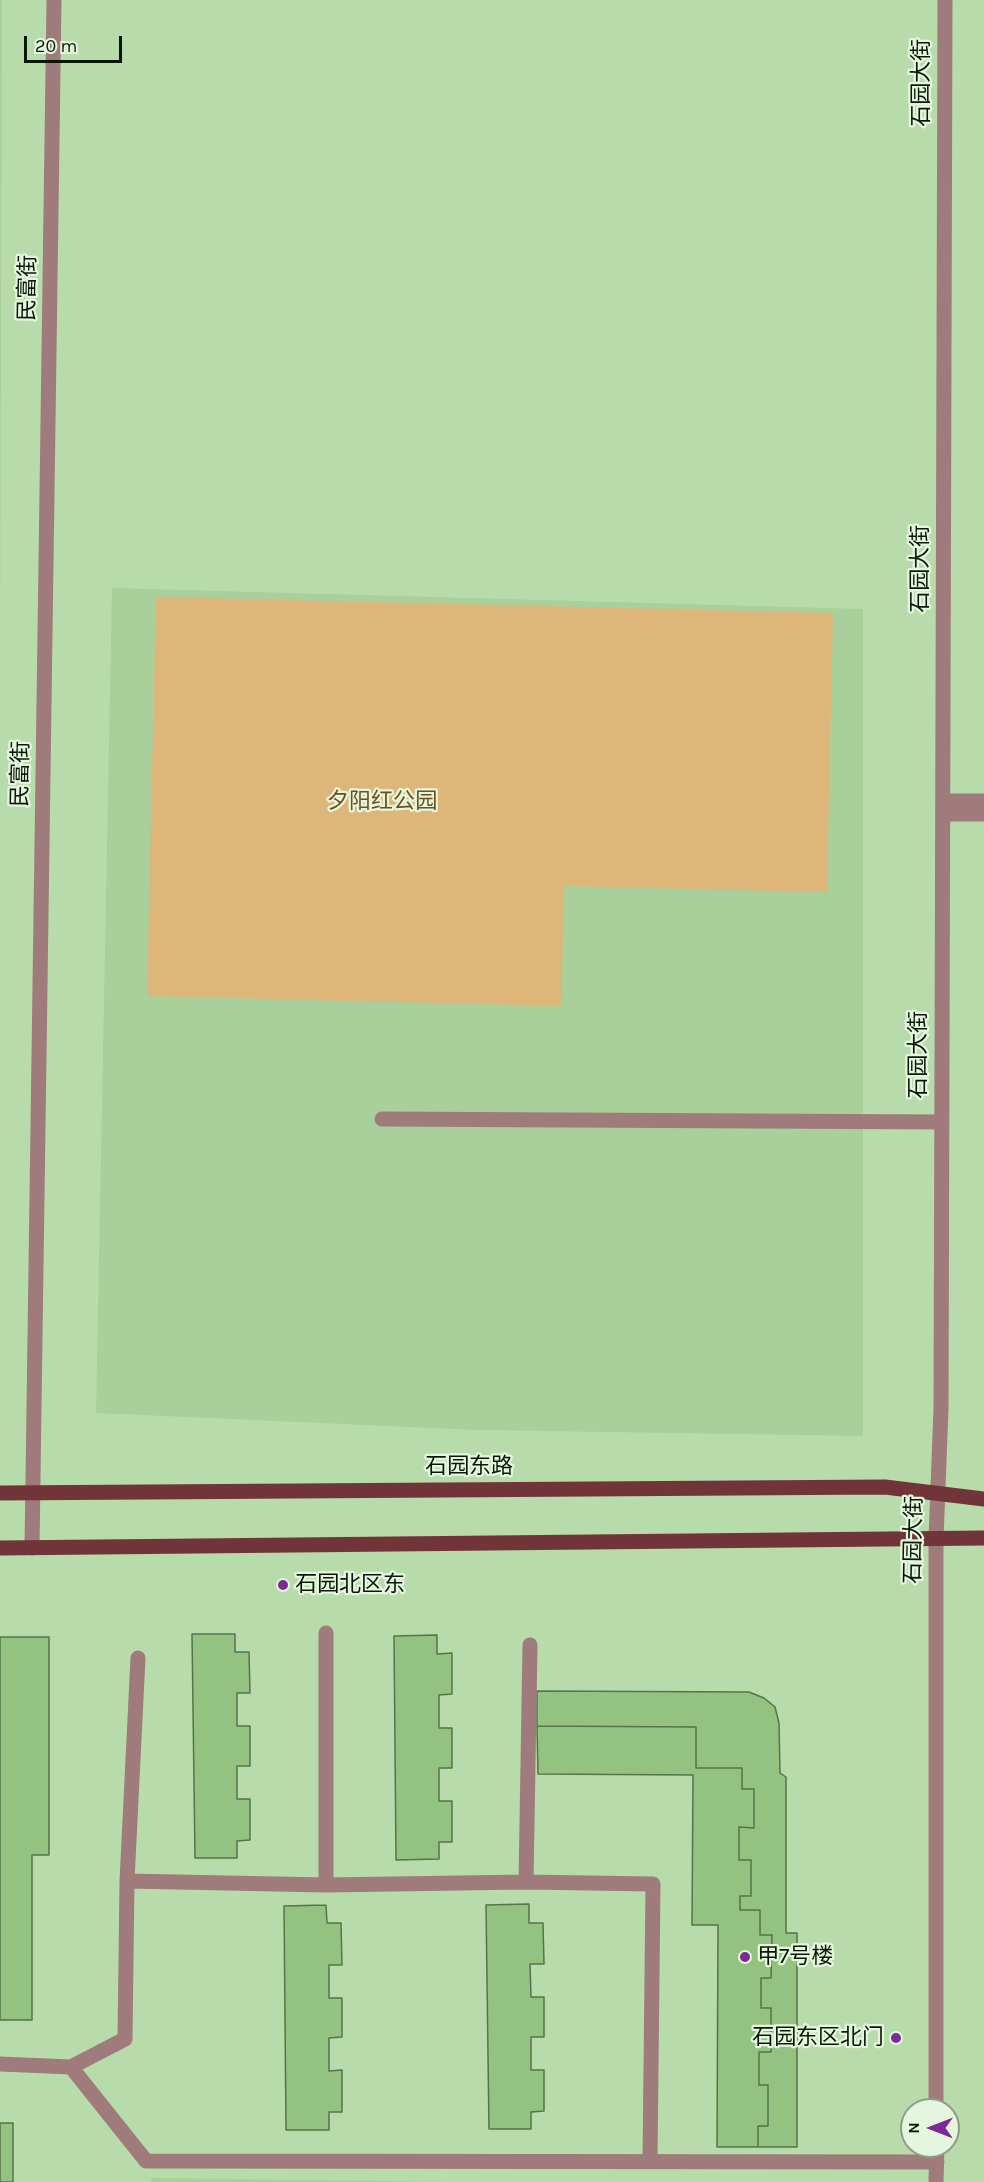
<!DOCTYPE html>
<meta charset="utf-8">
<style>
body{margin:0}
#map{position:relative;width:984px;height:2182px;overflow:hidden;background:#b8dbab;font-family:Karla,sans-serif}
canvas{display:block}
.north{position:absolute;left:900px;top:2098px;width:60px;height:60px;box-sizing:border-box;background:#e5f6de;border:2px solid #8e9d88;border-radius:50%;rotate:270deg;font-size:16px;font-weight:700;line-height:24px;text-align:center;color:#0b1706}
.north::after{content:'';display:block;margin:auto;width:21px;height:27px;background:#7d2897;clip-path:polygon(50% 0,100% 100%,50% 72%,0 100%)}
.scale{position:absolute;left:24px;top:36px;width:98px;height:27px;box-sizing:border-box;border:3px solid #0b1706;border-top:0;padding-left:8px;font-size:18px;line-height:21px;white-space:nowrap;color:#0b1706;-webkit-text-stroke:4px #e5f6de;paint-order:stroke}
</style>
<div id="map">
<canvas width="984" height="2182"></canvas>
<div class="north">N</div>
<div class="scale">20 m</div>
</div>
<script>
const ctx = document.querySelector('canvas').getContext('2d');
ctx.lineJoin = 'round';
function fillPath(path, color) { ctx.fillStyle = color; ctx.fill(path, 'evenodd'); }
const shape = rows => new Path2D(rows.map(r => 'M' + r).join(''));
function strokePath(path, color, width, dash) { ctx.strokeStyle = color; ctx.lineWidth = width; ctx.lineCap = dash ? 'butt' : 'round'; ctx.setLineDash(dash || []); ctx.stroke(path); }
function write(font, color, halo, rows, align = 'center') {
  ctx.font = font + ' Karla,"Noto Sans SC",sans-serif'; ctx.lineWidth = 4.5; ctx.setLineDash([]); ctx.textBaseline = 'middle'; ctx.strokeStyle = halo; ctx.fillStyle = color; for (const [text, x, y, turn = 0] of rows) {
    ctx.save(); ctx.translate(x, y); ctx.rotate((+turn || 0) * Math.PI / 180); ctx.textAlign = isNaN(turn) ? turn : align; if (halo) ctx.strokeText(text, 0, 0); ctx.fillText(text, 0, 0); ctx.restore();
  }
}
fillPath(shape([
 [0,0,2,0,0,671],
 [112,588,863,609,863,1436,476,1430,96,1413],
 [151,2178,455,2182,852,2182,151,2182]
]), '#a9d09a');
fillPath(shape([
 [156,597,833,613,827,892,564,886,561,1006,147,996]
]), '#deb67a');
const building = shape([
 [192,1634,235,1634,235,1652,249,1652,250,1693,237,1693,237,1726,250,1726,250,1766,237,1766,237,1799,250,1799,250,1840,237,1841,237,1858,195,1858,192,1634],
 [437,1635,437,1654,452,1653,452,1694,439,1695,439,1728,452,1728,452,1768,439,1768,439,1801,452,1801,452,1842,439,1842,439,1859,396,1860,394,1636,437,1635],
 [0,1637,49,1637,49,1855,32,1855,32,2020,0,2020,0,1637],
 [537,1691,749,1692,764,1698,775,1707,779,1723,780,1773,786,1777,786,1933,797,1933,797,2147,758,2147,758,2126,768,2126,768,2085,759,2085,759,2052,771,2052,771,2008,761,2008,761,1978,771,1978,772,1935,760,1935,760,1910,740,1910,740,1896,751,1896,751,1860,739,1860,739,1827,754,1828,754,1789,742,1789,742,1768,696,1768,696,1727,537,1726,537,1691],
 [537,1726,696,1727,696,1768,742,1768,742,1789,754,1789,754,1828,739,1827,739,1860,751,1860,751,1896,740,1896,740,1910,760,1910,760,1935,772,1935,771,1978,761,1978,761,2008,771,2008,771,2052,759,2052,759,2085,768,2085,768,2126,758,2126,758,2147,717,2147,718,1925,692,1925,693,1775,538,1774,537,1726],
 [529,1904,529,1923,543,1923,544,1964,530,1964,531,1997,544,1997,544,2037,531,2037,531,2070,544,2070,544,2111,531,2112,531,2129,489,2129,486,1905,529,1904],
 [326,1905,327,1923,341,1923,342,1965,329,1965,329,1998,342,1998,342,2037,329,2038,329,2071,342,2070,342,2112,329,2112,329,2130,286,2130,284,1906,326,1905],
 [0,2123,13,2123,13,2182,0,2182,0,2123]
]);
fillPath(building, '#93c281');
strokePath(building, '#557449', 1.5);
strokePath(shape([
 [943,801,984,801],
 [943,814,984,814],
 [382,1119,942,1122],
 [32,1548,54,0],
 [127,1881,326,1885,526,1882,653,1884,650,2160],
 [526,1882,530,1645],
 [326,1885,326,1633],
 [0,2064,71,2067,125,2039,127,1881,138,1658],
 [71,2067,146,2161,937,2162],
 [936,2110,936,1539,941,1409,945,0],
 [936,2182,937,2146]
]), '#9f7b7b', 15);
strokePath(shape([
 [0,1493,885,1487,984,1499],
 [0,1548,984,1538]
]), '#713438', 15);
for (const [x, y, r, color] of [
 [283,1585,6,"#7d2897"],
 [745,1957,6,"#7d2897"],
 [896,2038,6,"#7d2897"]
]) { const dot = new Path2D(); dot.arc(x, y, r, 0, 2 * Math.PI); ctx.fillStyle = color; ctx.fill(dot); strokePath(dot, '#e5f6de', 2); }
write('22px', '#0b1706', '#e5f6de', [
 ["石园大街",922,83,-90],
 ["民富街",28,288,-89],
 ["石园大街",921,569,-90],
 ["民富街",21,774,-89],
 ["石园大街",919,1055,-90],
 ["石园东路",469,1467],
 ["石园大街",914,1540,-89]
]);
write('22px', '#6f501c', '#e5f6de', [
 ["夕阳红公园",382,802]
]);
write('22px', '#0b1706', '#e5f6de', [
 ["石园北区东",295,1585],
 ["甲7号楼",757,1957],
 ["石园东区北门",884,2038,"right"]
], 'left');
</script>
